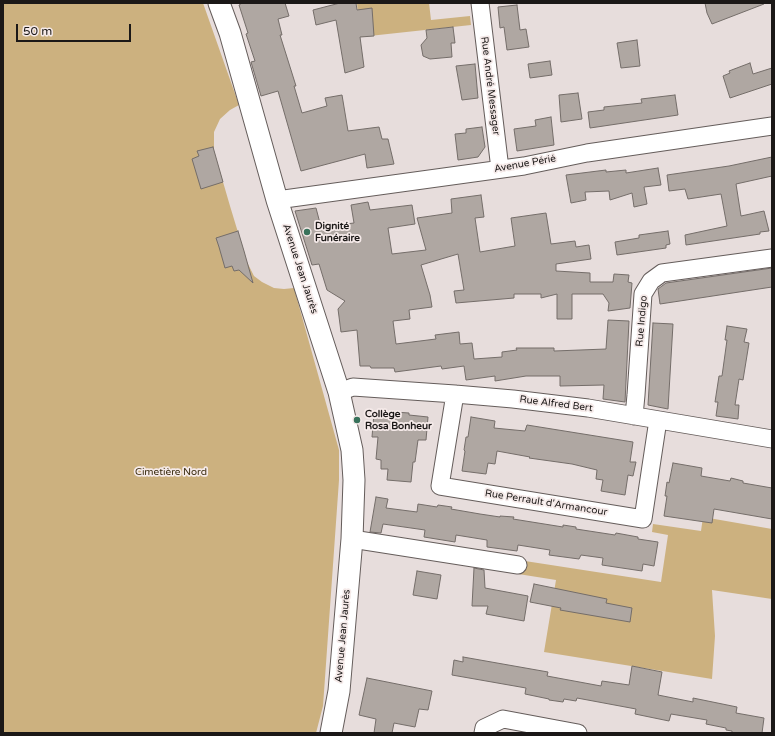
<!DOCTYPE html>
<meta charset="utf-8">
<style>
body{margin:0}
#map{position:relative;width:775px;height:736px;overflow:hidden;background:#e7dddc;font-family:"Varela Round",sans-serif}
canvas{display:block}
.frame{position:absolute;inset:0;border:4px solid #1b1817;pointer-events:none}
.scale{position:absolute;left:16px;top:24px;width:115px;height:18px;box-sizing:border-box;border:2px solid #1b1817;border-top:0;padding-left:5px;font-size:12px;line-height:14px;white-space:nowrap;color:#1b1817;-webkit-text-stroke:3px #f5eae9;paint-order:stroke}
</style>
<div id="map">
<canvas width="775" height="736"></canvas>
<div class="frame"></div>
<div class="scale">50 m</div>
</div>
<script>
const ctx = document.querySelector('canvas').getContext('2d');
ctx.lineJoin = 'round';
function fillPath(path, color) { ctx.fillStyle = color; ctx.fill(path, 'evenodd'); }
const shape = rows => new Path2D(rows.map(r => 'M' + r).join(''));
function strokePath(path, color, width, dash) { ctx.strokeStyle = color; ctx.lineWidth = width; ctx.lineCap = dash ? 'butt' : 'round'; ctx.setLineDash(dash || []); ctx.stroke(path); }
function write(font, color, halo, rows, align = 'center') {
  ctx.font = font + ' "Varela Round",sans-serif'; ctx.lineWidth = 3.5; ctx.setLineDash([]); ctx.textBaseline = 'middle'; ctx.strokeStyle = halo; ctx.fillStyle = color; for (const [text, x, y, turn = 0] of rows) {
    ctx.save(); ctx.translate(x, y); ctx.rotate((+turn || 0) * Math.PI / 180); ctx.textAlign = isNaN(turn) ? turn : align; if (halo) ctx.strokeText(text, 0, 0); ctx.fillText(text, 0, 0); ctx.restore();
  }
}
fillPath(shape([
 [3,3,203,3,239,105,230,110,220,119,214,132,214,151,230,206,247,262,254,276,262,282,274,288,284,289,294,288,339,450,339,480,323,706,316,733,3,733],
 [357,3,429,3,431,20,470,16,471,25,360,37],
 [703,517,772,529,772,599,712,590,715,636,712,679,544,652,556,580,361,549,363,536,661,582,668,535,652,532,653,524,701,531]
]), '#ccb17f');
const building = shape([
 [240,3,285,3,289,16,278,19,282,35,280,35,296,86,294,86,302,113,327,106,325,98,342,95,348,131,379,127,382,139,388,139,394,164,367,168,365,154,301,171,278,91,261,96,251,62,255,61,246,34,248,33,239,5,240,5,240,3],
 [340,3,356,3,357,10,372,8,374,36,360,37,364,67,345,73,336,20,316,25,313,10,340,3],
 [705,3,764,3,764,4,712,24,707,13,705,3],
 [517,5,520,30,526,29,529,47,507,50,504,27,500,28,498,7,517,5],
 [453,27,455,43,451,43,452,57,430,59,423,56,421,45,427,38,426,30,453,27],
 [637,40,640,66,621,68,617,43,637,40],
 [550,61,552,75,530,78,528,64,550,61],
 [750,63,753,74,772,68,772,84,730,98,723,76,730,73,729,71,750,63],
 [475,64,478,98,462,100,456,66,475,64],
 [578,93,582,119,561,122,559,95,578,93],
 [675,95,678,115,590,128,588,112,604,110,604,107,642,103,641,99,675,95],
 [551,117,554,145,517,151,514,129,536,126,535,120,551,117],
 [482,127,485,147,478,157,458,160,455,134,466,133,466,129,482,127],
 [213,147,223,182,201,189,192,159,199,156,197,151,213,147],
 [772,157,772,176,736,184,741,216,764,211,769,231,760,232,760,234,686,245,685,235,727,226,721,194,688,199,685,189,669,191,667,175,729,166,772,157],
 [658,168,661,185,644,187,647,204,634,207,632,193,610,200,609,191,585,192,586,200,571,203,566,175,606,170,606,172,626,170,626,173,658,168],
 [481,195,484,217,475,218,480,252,515,246,511,218,546,213,551,244,575,241,576,247,589,245,591,259,556,264,556,271,590,273,590,282,613,282,614,274,629,275,628,282,632,283,630,308,608,311,609,303,603,294,572,294,572,319,557,319,557,294,541,298,541,294,514,294,514,298,456,303,454,291,464,290,458,254,421,265,430,295,432,307,409,310,410,319,393,321,396,344,436,339,435,335,459,332,460,344,472,343,474,359,502,357,502,352,517,350,516,348,554,348,554,351,606,349,608,320,629,321,625,402,603,399,604,385,560,386,560,376,526,376,495,381,495,376,466,380,464,366,442,369,441,366,395,372,394,368,371,368,370,366,360,366,357,330,341,332,338,309,345,301,327,290,319,264,312,265,295,211,316,208,321,227,354,223,351,205,368,202,370,210,412,205,415,224,388,228,392,254,426,250,417,218,452,213,451,199,481,195],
 [238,231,244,251,253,283,239,270,234,271,232,266,225,268,219,247,216,238,238,231],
 [668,231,670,244,666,245,666,248,617,255,615,242,639,238,639,235,668,231],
 [772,268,772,287,660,304,658,289,666,283,772,268],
 [653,323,673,324,668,409,648,405,653,323],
 [727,326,747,329,744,342,749,343,743,380,739,379,735,405,739,405,738,419,716,416,718,402,715,402,719,376,722,376,727,340,725,340,727,326],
 [394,412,409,413,409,415,428,417,426,440,418,440,415,462,413,462,411,482,387,480,388,469,381,469,381,460,376,459,378,437,372,437,374,413,394,414,394,412],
 [471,417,495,421,494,428,525,431,527,425,633,442,630,462,636,462,633,476,628,475,625,495,601,491,603,480,596,479,597,470,572,464,529,458,530,457,497,451,495,464,488,463,486,474,462,471,465,451,464,450,466,437,468,437,471,417],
 [673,463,702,468,701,476,730,481,731,478,743,481,743,483,772,488,772,519,714,509,712,523,664,516,667,496,665,496,667,482,669,483,673,463],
 [376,497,388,499,386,508,417,512,418,504,437,507,438,505,452,507,451,509,480,514,500,517,500,516,514,517,513,519,563,527,563,525,576,527,576,529,615,535,616,533,638,537,638,539,658,542,654,566,643,564,642,571,602,565,603,558,581,555,579,559,549,555,550,550,518,545,517,551,487,547,487,540,456,535,455,542,424,537,425,530,383,524,381,533,370,532,376,497],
 [474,568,484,570,485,588,528,596,524,621,486,614,488,606,472,606,474,568],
 [417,571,441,575,437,599,413,595,417,571],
 [534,584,607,599,606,603,632,608,630,622,560,610,561,608,530,602,534,584],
 [463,657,548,672,547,676,601,686,602,681,629,685,632,666,662,672,658,695,693,702,693,698,737,707,736,713,764,718,762,733,732,733,732,731,726,730,726,728,706,724,707,720,671,714,669,721,635,714,636,709,577,698,576,701,564,699,563,702,549,700,549,699,525,694,526,688,452,675,454,660,463,662,463,657],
 [367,678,432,691,428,710,419,709,415,727,394,723,392,733,374,733,376,719,359,715,367,678]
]);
fillPath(building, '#afa7a2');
strokePath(building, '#746d69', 1);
const minor = shape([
 [480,3,500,169],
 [277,200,524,166,587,153,772,126],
 [339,392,353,387,455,394,513,399,588,408,772,439],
 [455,394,440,486,643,519,658,420],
 [634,416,636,395,643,294,651,281,662,273,772,258],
 [352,539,518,565],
 [483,733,484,728,503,719,578,733]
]);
const tertiary = shape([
 [219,3,230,33,277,200,339,392,352,450,354,480,352,539,339,691,331,733]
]);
strokePath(minor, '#655d5b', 19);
strokePath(tertiary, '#655d5b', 23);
strokePath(minor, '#fff', 17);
strokePath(tertiary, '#fff', 21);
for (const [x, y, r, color] of [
 [307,232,4,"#38725b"],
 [357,420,4,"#38725b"]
]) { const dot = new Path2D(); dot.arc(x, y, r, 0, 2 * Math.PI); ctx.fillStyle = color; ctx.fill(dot); strokePath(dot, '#f5eae9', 1.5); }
write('10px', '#1b1817', '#f5eae9', [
 ["Rue André Messager",490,86,83],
 ["Avenue Périé",525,164,-10],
 ["Avenue Jean Jaurès",300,269,72],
 ["Rue Indigo",642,321,-85],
 ["Rue Alfred Bert",556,404,7],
 ["Rue Perrault d'Armancour",546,503,9],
 ["Avenue Jean Jaurès",343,636,-85]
]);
write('bold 10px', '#1b1817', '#f5eae9', [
 ["Dignité",315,226],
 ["Funéraire",315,238],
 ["Collège",365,414],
 ["Rosa Bonheur",365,426]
], 'left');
write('10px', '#382a0d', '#f5eae9', [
 ["Cimetière Nord",171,472]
]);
</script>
